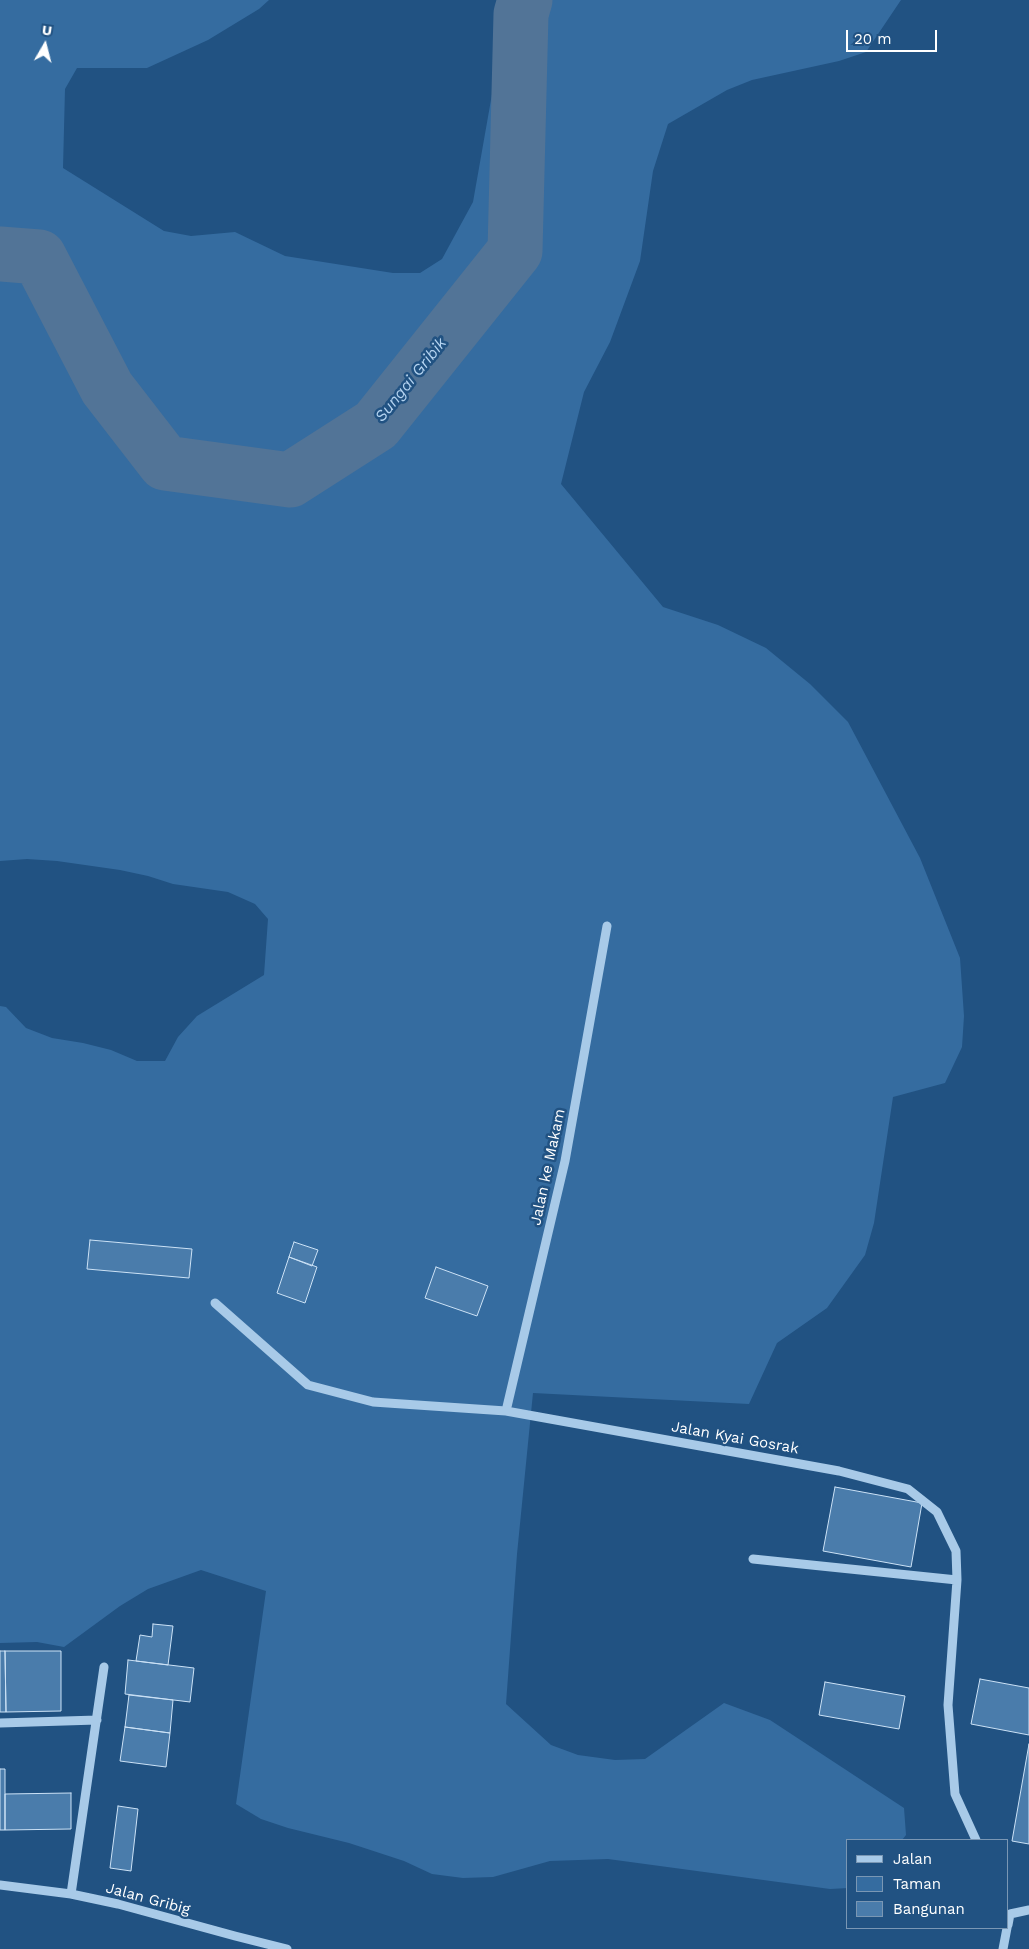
<!DOCTYPE html>
<style>
body{margin:0}
#map{position:relative;width:1029px;height:1949px;overflow:hidden;background:#215282;font-family:"Work Sans",sans-serif}
canvas{display:block}
.legend{position:absolute;left:846px;top:1839px;width:162px;height:90px;box-sizing:border-box;background:#215282;border:1px solid #7a97b4;margin:0;padding:6px 9px;list-style:none;font-size:15px;color:#fff}
.legend li{display:flex;align-items:center;gap:10px;height:25px}
.legend b{width:25px;border:1px solid #7a97b4}
.north{position:absolute;left:20px;top:20px;width:50px;height:50px;-webkit-text-stroke:4px #215282;paint-order:stroke;rotate:8deg;font-size:14px;font-weight:700;line-height:20px;text-align:center;color:#fff}
.north::after{content:'';display:block;margin:auto;width:18px;height:22px;background:#fff;clip-path:polygon(50% 0,100% 100%,50% 72%,0 100%)}
.scale{position:absolute;left:846px;top:30px;width:91px;height:22px;box-sizing:border-box;border:2px solid #fff;border-top:0;padding-left:6px;font-size:15px;line-height:18px;white-space:nowrap;color:#fff;-webkit-text-stroke:4px #215282;paint-order:stroke}
</style>
<div id="map">
<canvas width="1029" height="1949"></canvas>
<ul class="legend">
<li><b style="height:6px;background:#a8cae8"></b>Jalan</li>
<li><b style="height:14px;background:#356ca0"></b>Taman</li>
<li><b style="height:14px;background:#4a7cab"></b>Bangunan</li>
</ul>
<div class="north">U</div>
<div class="scale">20 m</div>
</div>
<script>
const ctx = document.querySelector('canvas').getContext('2d');
ctx.lineJoin = 'round';
function fillPath(path, color) { ctx.fillStyle = color; ctx.fill(path, 'evenodd'); }
const shape = rows => new Path2D(rows.map(r => 'M' + r).join(''));
function strokePath(path, color, width, dash) { ctx.strokeStyle = color; ctx.lineWidth = width; ctx.lineCap = dash ? 'butt' : 'round'; ctx.setLineDash(dash || []); ctx.stroke(path); }
function write(font, color, halo, rows, align = 'center') {
  ctx.font = font + ' "Work Sans",sans-serif'; ctx.lineWidth = 5; ctx.setLineDash([]); ctx.textBaseline = 'middle'; ctx.strokeStyle = halo; ctx.fillStyle = color; for (const [text, x, y, turn = 0] of rows) {
    ctx.save(); ctx.translate(x, y); ctx.rotate((+turn || 0) * Math.PI / 180); ctx.textAlign = isNaN(turn) ? turn : align; if (halo) ctx.strokeText(text, 0, 0); ctx.fillText(text, 0, 0); ctx.restore();
  }
}
fillPath(shape([
 [0,0,269,0,259,9,208,40,147,68,77,68,65,89,63,168,164,231,191,236,235,232,285,256,393,273,420,273,442,259,473,202,501,43,511,0,901,0,866,52,839,61,752,80,727,90,668,124,653,171,640,261,610,342,584,392,561,484,663,607,718,625,766,648,810,684,848,722,920,858,960,958,964,1016,962,1047,945,1083,893,1097,874,1223,865,1255,827,1308,777,1343,749,1404,533,1393,517,1554,506,1704,551,1745,578,1755,615,1760,645,1759,724,1703,770,1720,904,1808,906,1835,902,1840,848,1840,848,1888,830,1889,608,1859,550,1861,493,1877,463,1878,432,1874,404,1861,349,1843,288,1828,261,1819,236,1804,266,1591,201,1570,148,1589,120,1606,64,1647,37,1642,0,1643,0,1006,6,1007,26,1028,52,1038,83,1043,111,1050,137,1061,165,1061,178,1037,197,1016,264,975,268,919,255,904,228,892,173,884,148,876,120,870,57,861,27,859,0,861]
]), '#356ca0');
strokePath(shape([
 [0,254,39,257,107,388,165,463,290,480,376,425,515,251,521,14,525,0]
]), '#527497', 55);
const building = shape([
 [90,1240,192,1249,189,1278,87,1269,90,1240],
 [294,1242,318,1250,312,1266,289,1257,294,1242],
 [289,1257,317,1267,305,1303,277,1293,289,1257],
 [436,1267,488,1286,477,1316,425,1298,436,1267],
 [835,1487,922,1503,911,1567,823,1551,835,1487],
 [153,1624,173,1626,168,1665,136,1661,140,1635,152,1637,153,1624],
 [0,1651,5,1651,6,1712,0,1712,0,1651],
 [5,1651,61,1651,61,1711,6,1712,5,1651],
 [128,1660,194,1668,190,1702,125,1694,128,1660],
 [980,1679,1029,1688,1029,1735,971,1724,980,1679],
 [825,1682,905,1696,899,1729,819,1715,825,1682],
 [129,1695,173,1700,170,1733,125,1727,129,1695],
 [125,1727,170,1733,166,1767,120,1761,125,1727],
 [1029,1744,1029,1844,1012,1841,1029,1744],
 [0,1769,5,1769,5,1830,0,1830,0,1769],
 [71,1793,71,1829,5,1830,5,1794,71,1793],
 [118,1806,138,1809,131,1871,110,1868,118,1806]
]);
fillPath(building, '#4a7cab');
strokePath(building, '#cce2f6', 1);
strokePath(shape([
 [215,1303,308,1385,373,1402,506,1411,839,1471,908,1489,937,1512,956,1551,957,1580,948,1705,955,1794,976,1840],
 [506,1411,565,1161,607,926],
 [753,1559,957,1580],
 [0,1723,97,1720],
 [0,1885,71,1894,118,1904,235,1936,287,1949],
 [71,1894,104,1667],
 [1008,1925,1010,1914,1029,1910],
 [1003,1949,1007,1928]
]), '#a8cae8', 9);
write('15px', '#fff', '#215282', [
 ["Jalan ke Makam",548,1167,-78],
 ["Jalan Kyai Gosrak",735,1438,10],
 ["Jalan Gribig",148,1899,15]
]);
write('italic 16px', '#b4d3f0', '#215282', [
 ["Sungai Gribik",411,380,-51]
]);
</script>
